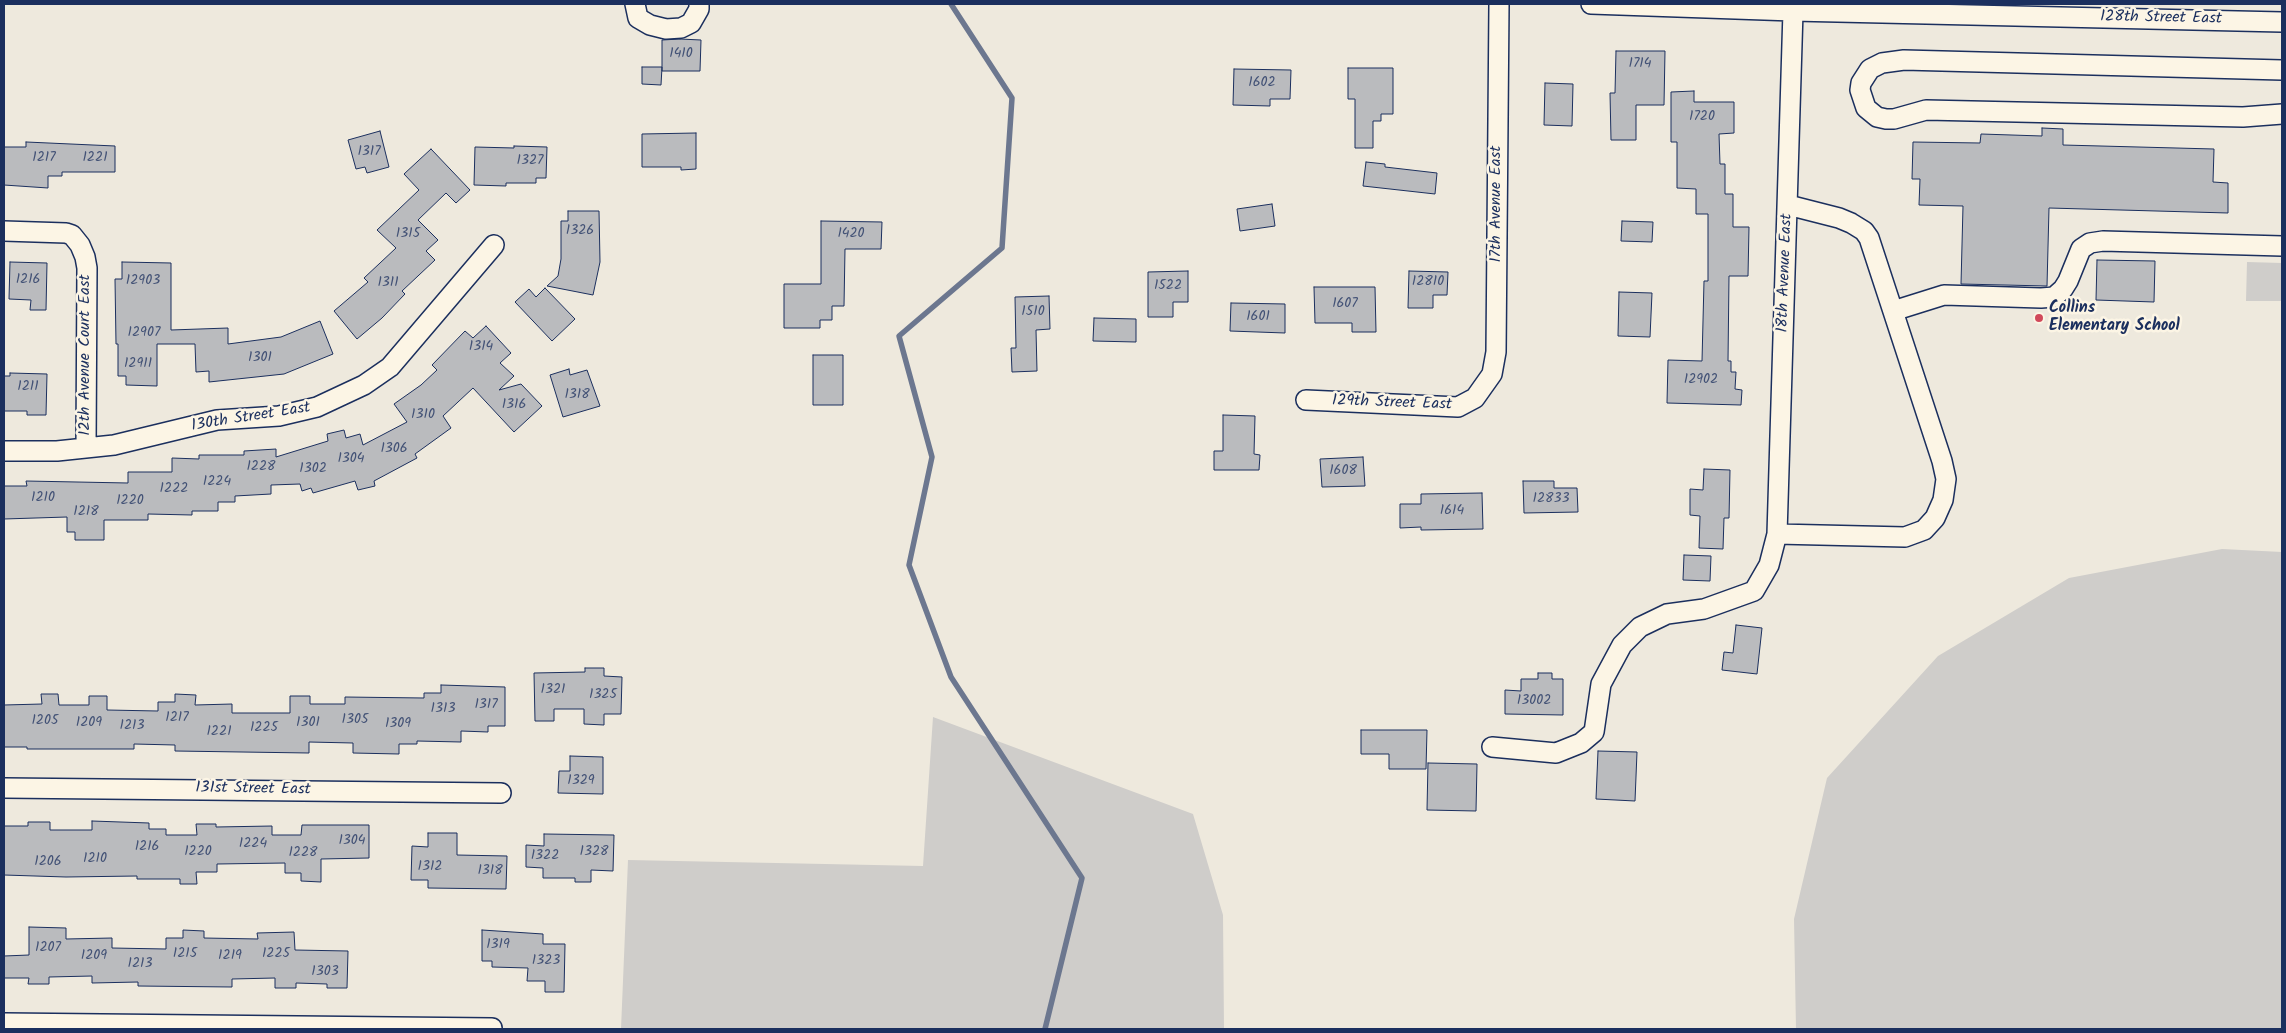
<!DOCTYPE html>
<style>
body{margin:0}
#map{position:relative;width:2286px;height:1033px;overflow:hidden;background:#eee9dd;font-family:Kalam,sans-serif}
canvas{display:block}
.frame{position:absolute;inset:0;border:5px solid #1b2f5e;pointer-events:none}
</style>
<div id="map">
<canvas width="2286" height="1033"></canvas>
<div class="frame"></div>
</div>
<script>
const ctx = document.querySelector('canvas').getContext('2d');
ctx.lineJoin = 'round';
function fillPath(path, color) { ctx.fillStyle = color; ctx.fill(path, 'evenodd'); }
const shape = rows => new Path2D(rows.map(r => 'M' + r).join(''));
function strokePath(path, color, width, dash) { ctx.strokeStyle = color; ctx.lineWidth = width; ctx.lineCap = dash ? 'butt' : 'round'; ctx.setLineDash(dash || []); ctx.stroke(path); }
function write(font, color, halo, rows, align = 'center') {
  ctx.font = font + ' Kalam,sans-serif'; ctx.lineWidth = 5; ctx.setLineDash([]); ctx.textBaseline = 'middle'; ctx.strokeStyle = halo; ctx.fillStyle = color; for (const [text, x, y, turn = 0] of rows) {
    ctx.save(); ctx.translate(x, y); ctx.rotate((+turn || 0) * Math.PI / 180); ctx.textAlign = isNaN(turn) ? turn : align; if (halo) ctx.strokeText(text, 0, 0); ctx.fillText(text, 0, 0); ctx.restore();
  }
}
fillPath(shape([
 [2247,262,2282,263,2282,301,2246,301],
 [2222,549,2282,552,2282,1029,1796,1029,1794,919,1827,778,1938,656,2069,578],
 [933,717,1193,814,1223,915,1224,1029,621,1029,628,860,923,866]
]), '#cfcdca');
strokePath(shape([
 [951,4,1012,98,1002,248,899,336,932,457,909,565,951,677,1082,878,1045,1029]
]), '#6c778f', 5.5);
const building = shape([
 [680,39,701,40,700,71,662,71,662,40,680,39],
 [1616,51,1665,51,1664,105,1636,105,1636,140,1611,140,1610,93,1615,93,1616,51],
 [642,67,662,67,661,85,642,84,642,67],
 [1348,68,1393,68,1393,114,1381,114,1381,121,1373,121,1373,148,1355,148,1355,99,1348,99,1348,68],
 [1234,69,1291,70,1290,99,1270,99,1270,106,1233,105,1234,69],
 [1545,83,1573,84,1572,126,1544,125,1545,83],
 [1694,91,1694,102,1734,102,1734,133,1719,134,1720,164,1725,164,1725,194,1733,194,1733,227,1749,227,1748,276,1729,276,1728,361,1731,361,1731,372,1736,372,1735,389,1742,390,1741,405,1667,403,1668,360,1702,361,1704,281,1708,281,1708,214,1696,214,1696,189,1677,188,1677,142,1671,142,1671,92,1694,91],
 [2042,128,2063,129,2063,145,2214,149,2213,182,2228,183,2228,213,2049,208,2047,286,1961,284,1963,206,1919,205,1920,179,1912,179,1913,142,1980,143,1981,134,2042,136,2042,128],
 [380,131,389,167,367,173,365,167,356,169,348,140,380,131],
 [696,133,696,169,681,170,681,167,642,167,642,134,696,133],
 [26,142,115,146,115,172,62,172,62,176,48,176,48,188,4,185,4,147,26,147,26,142],
 [514,146,547,147,546,178,536,178,536,183,506,183,506,186,474,185,475,147,514,148,514,146],
 [431,149,470,190,456,203,446,193,418,220,438,240,426,251,435,260,402,291,405,294,382,318,357,339,334,311,368,282,364,278,396,248,377,230,419,190,404,174,431,149],
 [1366,162,1385,164,1385,167,1437,173,1435,194,1363,186,1366,162],
 [1272,204,1275,226,1240,231,1237,209,1272,204],
 [568,211,599,211,600,262,593,295,547,286,558,276,561,259,561,221,568,221,568,211],
 [821,221,882,222,881,249,845,249,844,306,832,306,832,320,820,320,820,328,784,328,784,284,821,284,821,221],
 [1622,221,1653,222,1652,242,1621,241,1622,221],
 [2097,260,2155,261,2154,302,2096,300,2097,260],
 [10,262,47,263,46,310,30,310,31,300,9,299,10,262],
 [122,262,171,263,171,330,228,328,228,344,281,337,320,321,333,354,284,374,209,382,209,371,196,372,195,344,157,344,157,386,126,385,126,376,118,376,118,344,116,344,115,279,122,279,122,262],
 [1188,271,1188,302,1173,302,1173,317,1148,317,1148,272,1188,271],
 [1409,271,1448,272,1447,295,1433,295,1433,308,1408,308,1409,271],
 [1314,287,1375,287,1376,332,1352,332,1352,323,1315,323,1314,287],
 [545,288,575,319,552,341,515,302,529,289,536,297,545,288],
 [1619,292,1652,293,1650,337,1618,336,1619,292],
 [1049,296,1050,329,1036,330,1037,371,1012,372,1011,348,1016,348,1015,297,1049,296],
 [1231,303,1285,304,1285,333,1230,331,1231,303],
 [1094,318,1136,319,1136,342,1093,341,1094,318],
 [486,326,511,353,500,363,514,376,499,390,521,384,542,406,514,432,473,388,443,416,451,428,415,454,417,458,374,481,375,486,358,490,355,481,313,493,311,488,302,491,300,484,271,485,271,494,235,496,235,502,218,502,218,511,192,511,192,515,148,514,148,520,104,520,104,540,75,540,75,532,67,532,67,517,4,519,4,486,27,486,26,481,128,483,128,472,172,472,172,458,199,459,199,455,244,455,244,451,276,449,276,457,328,441,327,434,344,430,346,438,360,434,363,445,407,422,394,404,421,385,437,370,432,365,465,331,473,338,486,326],
 [813,355,843,355,843,405,813,405,813,355],
 [569,369,570,375,587,370,600,406,563,417,550,375,569,369],
 [10,373,47,374,46,415,27,415,27,411,4,411,4,376,10,376,10,373],
 [1223,415,1255,416,1254,454,1260,455,1259,470,1214,470,1214,451,1223,451,1223,415],
 [1363,457,1365,486,1322,487,1320,459,1363,457],
 [1704,469,1730,470,1729,518,1724,518,1723,549,1699,548,1700,516,1690,515,1690,489,1703,490,1704,469],
 [1523,481,1554,481,1554,488,1577,488,1578,512,1524,513,1523,481],
 [1482,493,1483,529,1421,530,1421,527,1400,528,1400,504,1421,504,1421,494,1482,493],
 [1684,555,1711,556,1710,581,1683,580,1684,555],
 [1736,625,1762,628,1757,674,1722,670,1724,652,1733,653,1736,625],
 [585,668,604,668,604,676,622,677,621,714,604,714,604,725,584,724,584,709,554,709,554,721,535,721,534,673,585,672,585,668],
 [1538,673,1552,673,1552,679,1563,679,1563,715,1505,714,1505,690,1521,691,1521,679,1538,679,1538,673],
 [441,685,505,687,505,726,488,726,488,732,461,731,461,742,417,741,417,744,399,744,399,754,353,753,353,743,309,742,309,753,175,751,175,745,134,744,134,749,27,749,27,747,4,747,4,705,42,704,41,694,58,694,59,705,89,705,89,696,107,696,107,710,158,711,158,702,175,702,175,694,196,695,195,705,232,704,232,713,290,713,290,696,310,696,310,704,345,704,345,697,424,698,424,693,441,693,441,685],
 [1361,730,1427,730,1426,769,1389,769,1389,754,1361,754,1361,730],
 [1598,751,1637,752,1635,801,1596,799,1598,751],
 [570,756,603,757,603,794,558,793,559,771,570,771,570,756],
 [1428,763,1477,764,1476,811,1427,810,1428,763],
 [92,821,149,823,149,829,166,829,166,835,197,835,196,824,216,824,216,827,272,826,272,835,301,835,302,825,369,825,369,858,321,859,321,882,301,881,301,873,285,873,285,863,217,864,217,872,196,872,197,884,180,884,180,879,137,879,137,876,66,877,4,875,4,826,28,826,28,822,50,822,50,830,92,830,92,821],
 [428,833,457,833,457,855,507,856,506,889,428,888,428,880,411,880,412,846,428,847,428,833],
 [544,834,614,835,613,871,591,870,591,882,575,882,575,878,543,878,543,868,526,867,526,845,544,846,544,834],
 [29,927,66,928,66,939,112,938,112,948,166,949,166,938,183,938,183,930,204,931,204,938,258,939,257,933,294,932,295,950,348,951,347,988,327,988,327,984,296,983,296,988,275,988,275,978,232,979,232,987,138,986,138,982,92,983,92,976,49,977,49,984,28,984,29,978,4,978,4,956,29,955,29,927],
 [482,930,543,934,543,944,565,944,564,992,545,992,545,981,527,981,528,968,492,967,492,961,482,961,482,930]
]);
fillPath(building, '#babbbe');
strokePath(building, '#1b2f5e', 1);
const minor = shape([
 [635,4,638,18,650,25,666,29,681,28,691,23,699,9,699,4],
 [1591,4,1793,11,2282,22],
 [2282,70,1904,60,1882,63,1870,69,1861,83,1860,90,1866,108,1877,117,1886,119,1894,119,1926,110,2243,117,2282,114],
 [4,231,66,233,72,235,80,245,85,257,87,268,86,448],
 [1893,311,1944,295,2041,298,2054,297,2063,289,2068,281,2081,249,2090,243,2103,241,2282,246],
 [1306,400,1458,407,1475,398,1492,374,1496,352,1499,4],
 [4,451,57,451,114,445,217,420,279,416,317,407,364,385,390,367,494,245],
 [1777,534,1905,537,1924,530,1935,518,1943,500,1946,479,1942,461,1869,238,1864,231,1851,223,1839,218,1788,205],
 [1492,747,1556,753,1581,743,1594,732,1601,684,1622,645,1640,627,1667,614,1704,609,1754,591,1769,565,1777,534,1793,11],
 [4,788,501,793],
 [4,1023,492,1028]
]);
strokePath(minor, '#1b2f5e', 22);
strokePath(minor, '#fcf5e5', 19);
for (const [x, y, r, color] of [
 [2039,318,5,"#d1495b"]
]) { const dot = new Path2D(); dot.arc(x, y, r, 0, 2 * Math.PI); ctx.fillStyle = color; ctx.fill(dot); strokePath(dot, '#fcf5e5', 2); }
write('14px', '#435276', null, [
 ["1410",681,55],
 ["1714",1640,65],
 ["1602",1262,84],
 ["1720",1702,118],
 ["1317",369,153],
 ["1217",44,159],
 ["1221",95,159],
 ["1327",530,162],
 ["1326",580,232],
 ["1315",408,235],
 ["1420",851,235],
 ["1216",28,281],
 ["12903",143,282],
 ["12810",1428,283],
 ["1311",388,284],
 ["1522",1168,287],
 ["1607",1345,305],
 ["1510",1033,313],
 ["1601",1258,318],
 ["12907",144,334],
 ["1314",481,348],
 ["1301",260,359],
 ["12911",138,365],
 ["12902",1701,381],
 ["1211",28,388],
 ["1318",577,396],
 ["1316",514,406],
 ["1310",423,416],
 ["1306",394,450],
 ["1304",351,460],
 ["1228",261,468],
 ["1302",313,470],
 ["1608",1343,472],
 ["1224",217,483],
 ["1222",174,490],
 ["1210",43,499],
 ["12833",1551,500],
 ["1220",130,502],
 ["1614",1452,512],
 ["1218",86,513],
 ["1321",553,691],
 ["1325",603,696],
 ["13002",1534,702],
 ["1317",486,706],
 ["1313",443,710],
 ["1217",177,719],
 ["1305",355,721],
 ["1205",45,722],
 ["1209",89,724],
 ["1301",308,724],
 ["1309",398,725],
 ["1213",132,727],
 ["1225",264,729],
 ["1221",219,733],
 ["1329",581,782],
 ["1304",352,842],
 ["1224",253,845],
 ["1216",147,848],
 ["1220",198,853],
 ["1328",594,853],
 ["1228",303,854],
 ["1322",545,857],
 ["1210",95,860],
 ["1206",48,863],
 ["1312",430,868],
 ["1318",490,872],
 ["1319",498,946],
 ["1207",48,949],
 ["1215",185,955],
 ["1225",276,955],
 ["1209",94,957],
 ["1219",230,957],
 ["1323",546,962],
 ["1213",140,965],
 ["1303",325,973]
]);
write('16px', '#1b2f5e', '#fcf5e5', [
 ["128th Street East",2161,19,1],
 ["17th Avenue East",1497,204,-90],
 ["18th Avenue East",1786,273,-88],
 ["12th Avenue Court East",86,355,-90],
 ["129th Street East",1392,404,2],
 ["130th Street East",251,418,-9],
 ["131st Street East",253,790,1]
]);
write('bold 16px', '#1b2f5e', '#fcf5e5', [
 ["Collins",2049,309],
 ["Elementary School",2049,327]
], 'left');
</script>
